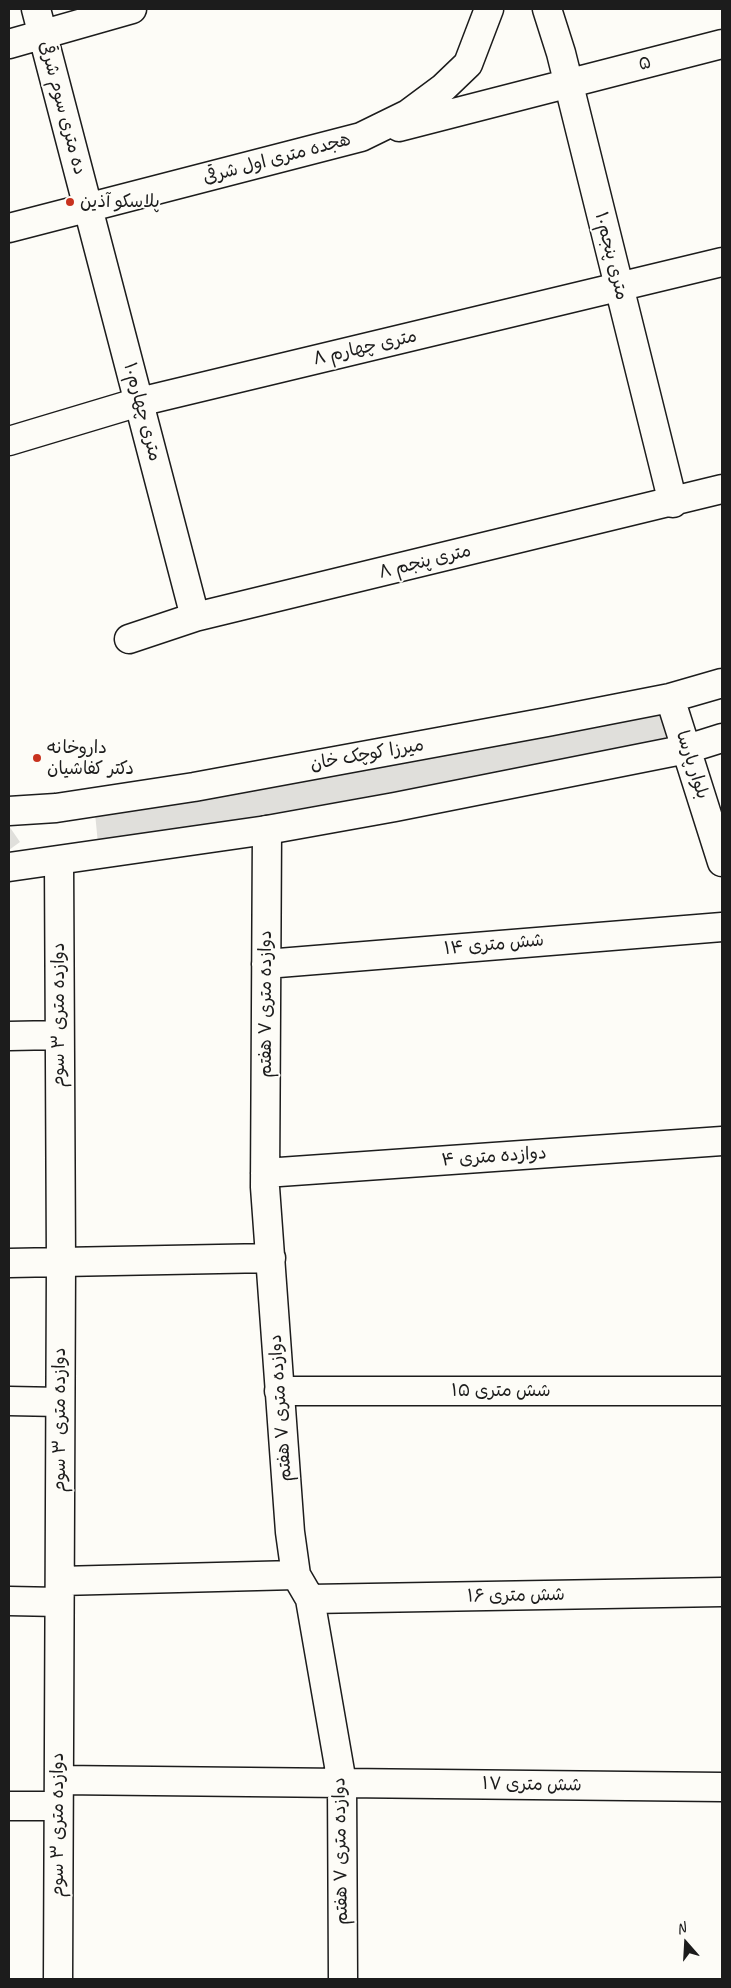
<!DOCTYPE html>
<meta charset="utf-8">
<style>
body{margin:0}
#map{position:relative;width:731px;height:1988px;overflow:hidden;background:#fdfcf7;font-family:Caveat,sans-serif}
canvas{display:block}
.frame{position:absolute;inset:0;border:10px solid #1c1c1c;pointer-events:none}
.north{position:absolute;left:661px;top:1918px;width:50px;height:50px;-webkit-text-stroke:4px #fdfcf7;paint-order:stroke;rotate:341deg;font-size:14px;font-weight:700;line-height:20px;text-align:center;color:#1c1c1c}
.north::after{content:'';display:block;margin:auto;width:18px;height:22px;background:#1c1c1c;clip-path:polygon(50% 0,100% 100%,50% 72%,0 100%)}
</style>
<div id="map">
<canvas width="731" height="1988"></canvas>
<div class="frame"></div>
<div class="north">N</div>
</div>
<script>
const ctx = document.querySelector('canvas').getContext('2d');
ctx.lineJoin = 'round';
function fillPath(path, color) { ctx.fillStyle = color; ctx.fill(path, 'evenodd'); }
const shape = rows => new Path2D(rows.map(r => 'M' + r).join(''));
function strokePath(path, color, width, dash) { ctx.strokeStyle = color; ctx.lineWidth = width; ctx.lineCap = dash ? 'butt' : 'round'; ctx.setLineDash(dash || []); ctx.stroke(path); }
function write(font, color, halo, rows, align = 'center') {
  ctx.font = font + ' Caveat,"Playpen Sans Arabic",sans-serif'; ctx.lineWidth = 4; ctx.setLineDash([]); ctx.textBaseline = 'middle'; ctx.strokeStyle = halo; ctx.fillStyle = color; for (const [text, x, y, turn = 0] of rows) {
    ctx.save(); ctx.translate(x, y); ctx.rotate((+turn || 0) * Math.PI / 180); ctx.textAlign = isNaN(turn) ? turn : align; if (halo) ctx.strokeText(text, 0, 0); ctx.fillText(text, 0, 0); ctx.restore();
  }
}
fillPath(shape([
 [660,700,676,742,98,844,95,813],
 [9,826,20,842,9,850]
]), '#e0dfdb');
const street = shape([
 [36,9,195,617],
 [547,9,561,53,673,503],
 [9,44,132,9],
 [399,127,722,44],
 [9,228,361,137,408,114,443,88,468,64,489,9],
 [9,441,139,402,722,262],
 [129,639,195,617,722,489],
 [267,830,265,1187,290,1532,296,1575,310,1599,342,1783,343,1979],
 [266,964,722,927],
 [9,1036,59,1035],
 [265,1173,722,1141],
 [9,1263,271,1258],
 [279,1391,722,1391],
 [9,1401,60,1402],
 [60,1581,296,1575],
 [310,1599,722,1592],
 [9,1601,59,1602],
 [59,1780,722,1787],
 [9,1806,58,1806],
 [58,1979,61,1264,59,861]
]);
const secondary = shape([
 [670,698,722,862],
 [9,811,56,808,194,787,547,722,670,698,722,683],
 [9,867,267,830,395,807,687,749,722,738]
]);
strokePath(street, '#1c1c1c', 31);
strokePath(secondary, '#1c1c1c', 31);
strokePath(street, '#fdfcf7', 28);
strokePath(secondary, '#fdfcf7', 28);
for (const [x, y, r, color] of [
 [70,202,5,"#c8321e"],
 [37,758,5,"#c8321e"]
]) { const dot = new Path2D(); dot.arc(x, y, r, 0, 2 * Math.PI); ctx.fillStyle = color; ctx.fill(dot); strokePath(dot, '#fdfcf7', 2); }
write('18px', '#1c1c1c', '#fdfcf7', [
 ["۵",645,64,-14],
 ["ده متری سوم شرقی",62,108,75],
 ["هجده متری اول شرقی",277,159,-15],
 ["۱۰متری پنجم",611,256,76],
 ["۸ متری چهارم",365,348,-13],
 ["۱۰متری چهارم",142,412,75],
 ["۸ متری پنجم",425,562,-14],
 ["میرزا کوچک خان",367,755,-10],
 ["بلوار پارسا",692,765,72],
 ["شش متری ۱۴",494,945,-5],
 ["دوازده متری ۷ هفتم",266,1004,-90],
 ["دوازده متری ۳ سوم",59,1015,-90],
 ["دوازده متری ۴",494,1157,-4],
 ["شش متری ۱۵",501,1391],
 ["دوازده متری ۷ هفتم",281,1408,-94],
 ["دوازده متری ۳ سوم",60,1420,-90],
 ["شش متری ۱۶",516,1596,-1],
 ["شش متری ۱۷",532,1785,1],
 ["دوازده متری ۳ سوم",58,1825,-90],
 ["دوازده متری ۷ هفتم",341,1851,-91]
]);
write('18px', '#1c1c1c', '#fdfcf7', [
 ["پلاسکو آذین",80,202],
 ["داروخانه",47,748],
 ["دکتر کفاشیان",47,769]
], 'left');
</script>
